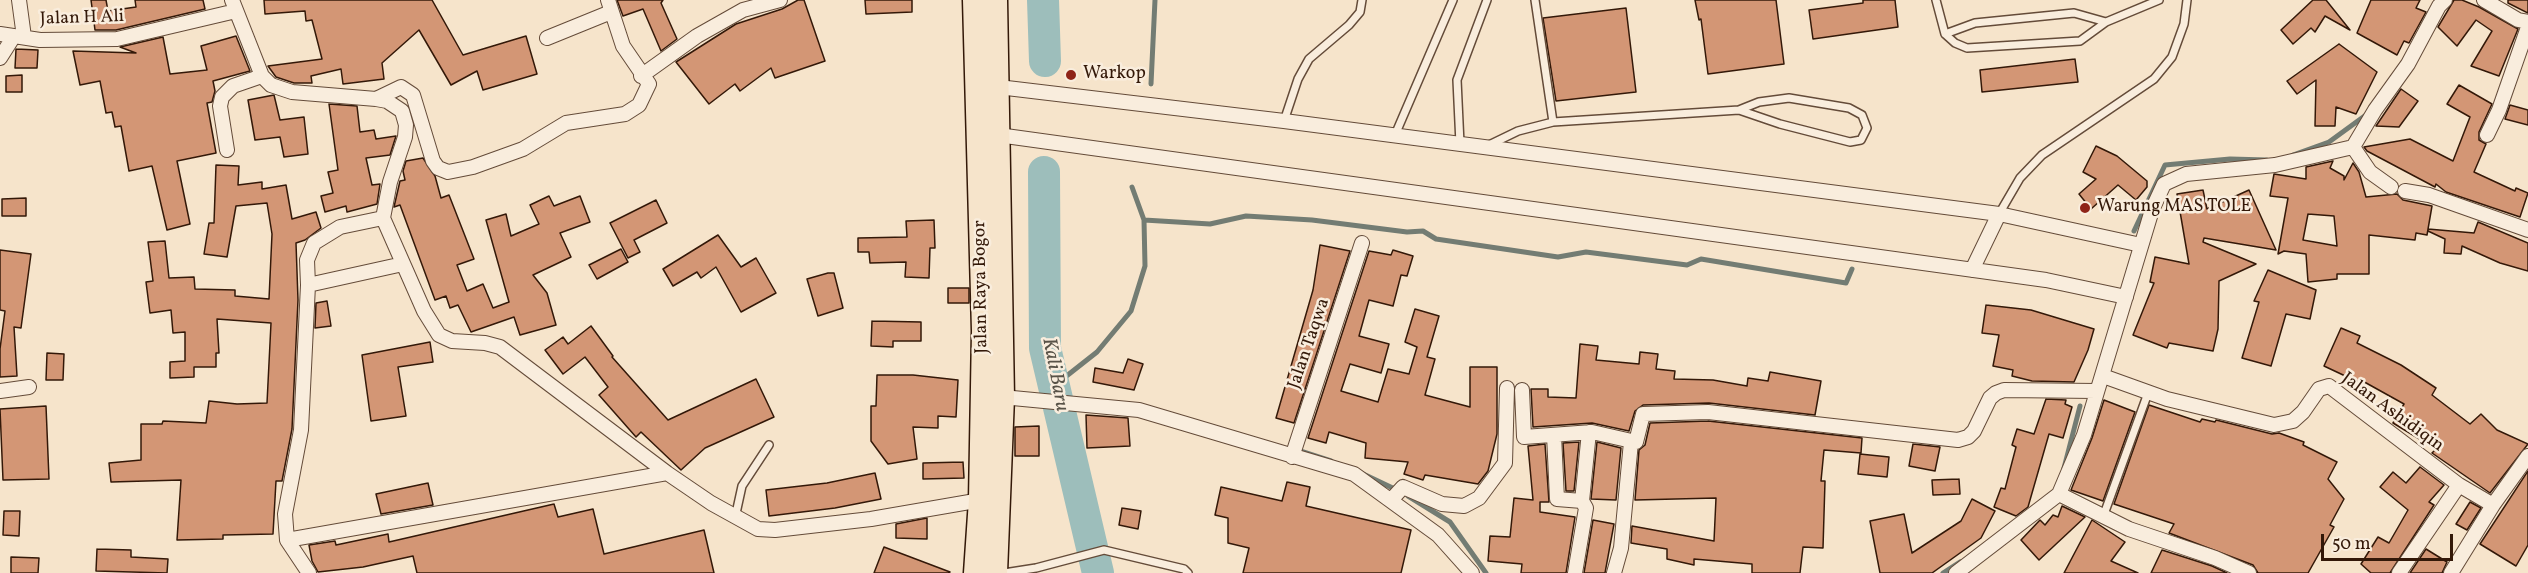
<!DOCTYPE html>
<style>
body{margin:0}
#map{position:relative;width:2528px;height:573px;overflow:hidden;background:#f6e4cb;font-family:Vollkorn,serif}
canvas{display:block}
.scale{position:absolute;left:2321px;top:534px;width:132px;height:27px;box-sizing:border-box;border:3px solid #331808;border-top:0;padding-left:8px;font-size:18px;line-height:21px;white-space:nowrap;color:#331808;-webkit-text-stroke:4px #f9eddd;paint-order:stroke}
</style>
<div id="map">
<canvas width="2528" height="573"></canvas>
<div class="scale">50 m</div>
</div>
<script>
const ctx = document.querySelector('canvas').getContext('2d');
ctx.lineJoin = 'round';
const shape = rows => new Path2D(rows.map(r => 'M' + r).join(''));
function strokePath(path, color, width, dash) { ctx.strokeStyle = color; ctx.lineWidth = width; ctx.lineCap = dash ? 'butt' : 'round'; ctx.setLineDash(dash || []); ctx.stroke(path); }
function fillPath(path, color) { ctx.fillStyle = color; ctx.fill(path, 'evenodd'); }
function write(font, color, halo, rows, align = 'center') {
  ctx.font = font + ' Vollkorn,serif'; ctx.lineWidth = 5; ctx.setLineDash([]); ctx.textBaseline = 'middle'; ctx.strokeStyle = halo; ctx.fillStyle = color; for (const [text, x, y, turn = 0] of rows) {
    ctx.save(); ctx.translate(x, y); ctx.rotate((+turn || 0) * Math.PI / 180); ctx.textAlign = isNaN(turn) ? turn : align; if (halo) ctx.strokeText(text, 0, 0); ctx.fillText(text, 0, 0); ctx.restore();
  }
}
strokePath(shape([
 [1151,84,1155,0],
 [2293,155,2329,142,2366,115],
 [1144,220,1210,224,1246,216,1312,220,1407,232,1423,231,1436,239,1558,257,1586,252,1687,265,1701,259,1846,283,1852,269],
 [2134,231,2165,165,2230,159,2267,160],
 [1053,381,1064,378,1097,352,1131,311,1145,266,1144,220,1132,187],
 [1294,449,1331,461],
 [2064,468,2080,406],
 [1359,472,1399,491],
 [1408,496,1450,522,1486,573],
 [1943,573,1960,562]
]), '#737c73', 5);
strokePath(shape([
 [1043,0,1045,61],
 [1044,172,1045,348,1098,573]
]), '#9dbebb', 32);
const building = shape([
 [91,0,106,0,108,11,136,7,135,0,203,0,205,9,116,30,95,30,91,0],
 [264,0,432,0,463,55,526,36,537,74,483,90,477,71,451,85,419,30,382,63,384,79,343,84,341,69,311,76,312,83,294,83,276,77,268,66,322,59,312,20,306,21,305,11,265,14,264,0],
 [617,0,663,0,661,3,677,39,661,51,643,9,623,16,617,0],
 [798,0,804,0,825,61,775,78,771,68,740,91,735,84,709,104,676,62,736,24,782,9,798,0],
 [865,0,912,0,912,12,866,14,865,0],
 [1695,0,1776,0,1784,64,1708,74,1701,19,1699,20,1695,0],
 [1863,0,1895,0,1898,27,1813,39,1809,10,1863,3,1863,0],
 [2313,0,2326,0,2350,30,2325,16,2315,32,2311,28,2293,44,2281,30,2313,0],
 [2371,0,2420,0,2416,8,2426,12,2409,43,2404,41,2397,55,2357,33,2371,0],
 [2454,0,2462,0,2479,7,2518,29,2499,76,2471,66,2492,31,2476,20,2457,46,2438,27,2454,0],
 [2508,0,2528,0,2528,13,2508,3,2508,0],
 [1626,8,1636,92,1556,101,1543,18,1626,8],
 [236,36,250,71,213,81,215,91,212,102,207,103,216,153,177,161,190,224,167,230,152,166,129,171,121,126,115,127,112,112,106,113,100,81,80,85,73,51,136,53,120,47,163,37,170,74,207,70,201,46,236,36],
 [2339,44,2377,72,2356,114,2336,107,2335,126,2315,126,2316,80,2297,94,2287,81,2339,44],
 [16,49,38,50,37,68,15,68,16,49],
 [2075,59,2078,82,1982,92,1980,70,2075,59],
 [22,75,22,92,6,92,6,76,22,75],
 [2459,85,2492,104,2479,132,2479,140,2486,144,2474,172,2515,191,2516,188,2528,193,2520,217,2446,192,2436,184,2435,187,2367,151,2364,147,2410,139,2453,161,2470,117,2447,104,2459,85],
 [2401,89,2418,101,2399,127,2376,126,2401,89],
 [274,95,280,120,304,117,308,154,284,157,280,137,255,140,248,100,274,95],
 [329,104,357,106,360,132,374,130,376,139,396,136,390,155,366,158,372,185,380,184,377,204,347,212,346,206,325,212,321,196,333,193,328,172,338,170,329,104],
 [2510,105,2528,110,2528,125,2505,119,2510,105],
 [2096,146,2117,156,2147,181,2147,187,2136,200,2118,185,2091,209,2079,194,2096,179,2083,172,2096,146],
 [423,158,435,176,441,198,449,195,474,259,457,265,467,291,483,284,493,308,509,302,486,220,506,214,511,236,539,224,530,205,549,196,554,206,580,196,590,222,560,233,571,257,533,275,547,293,556,325,520,335,514,317,471,332,458,305,450,308,446,296,435,300,400,205,394,207,400,181,405,180,403,171,406,161,423,158],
 [2333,161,2330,168,2344,176,2344,180,2353,163,2359,172,2366,197,2397,194,2403,200,2432,206,2427,235,2416,233,2415,240,2369,235,2369,274,2337,274,2337,279,2308,282,2306,254,2284,251,2278,254,2288,198,2270,196,2274,174,2306,179,2306,167,2333,161],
 [2308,214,2334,216,2337,246,2303,240,2308,214],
 [216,165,239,166,238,185,262,182,262,189,286,185,292,219,316,212,321,228,305,240,296,243,298,300,292,429,282,481,276,481,273,534,223,535,223,539,177,540,181,480,111,482,109,463,141,460,141,424,162,424,163,421,206,423,209,401,237,404,267,403,271,323,217,319,219,353,216,353,216,367,194,367,194,377,170,378,170,362,185,361,185,332,173,333,171,310,150,313,146,282,153,281,148,242,165,241,169,278,194,277,195,289,235,290,235,296,269,299,272,234,267,203,236,206,227,257,204,254,209,223,214,223,216,165],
 [2203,190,2207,209,2249,190,2276,250,2204,238,2203,242,2256,264,2219,281,2218,329,2213,351,2169,343,2167,348,2133,335,2154,283,2150,282,2155,257,2189,264,2177,194,2203,190],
 [26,198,26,216,2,216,2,199,26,198],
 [656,200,667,223,634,240,640,252,628,258,610,223,656,200],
 [934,220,935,248,930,248,929,278,905,277,906,262,870,263,869,252,858,252,858,238,907,237,906,221,934,220],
 [2478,222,2528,243,2528,271,2500,263,2462,246,2461,254,2444,253,2445,239,2428,231,2428,229,2474,233,2478,222],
 [718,235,741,267,756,258,776,293,741,312,716,267,701,278,697,272,673,286,663,269,718,235],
 [1320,245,1350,251,1294,423,1276,418,1313,290,1320,245],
 [621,249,628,262,597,279,589,265,621,249],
 [0,250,31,254,21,328,14,327,17,376,0,377,0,349,5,311,0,310,0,250],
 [1393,250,1413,256,1407,276,1401,275,1393,306,1369,300,1359,336,1389,344,1381,373,1350,364,1341,391,1378,402,1388,369,1409,374,1417,347,1405,342,1415,309,1439,316,1427,357,1435,359,1425,395,1470,407,1470,367,1497,367,1497,434,1488,471,1478,484,1425,475,1423,480,1404,474,1408,462,1365,458,1366,443,1329,432,1326,443,1308,438,1369,251,1391,255,1393,250],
 [2268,270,2316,290,2310,319,2286,314,2271,366,2242,358,2259,302,2254,301,2268,270],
 [828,273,834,273,843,308,818,316,807,279,828,273],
 [948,288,969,288,969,303,948,303,948,288],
 [327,301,331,326,315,328,316,303,327,301],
 [1986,305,2031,310,2094,329,2088,350,2074,382,2032,381,2012,376,2013,370,1993,366,1999,335,1982,333,1986,305],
 [872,321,921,322,921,341,893,341,893,347,871,346,872,321],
 [591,326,613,356,612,357,668,420,756,379,774,417,705,448,681,470,641,432,636,437,599,395,608,387,585,357,563,374,545,350,563,337,568,344,591,326],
 [2341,328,2360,336,2357,343,2401,365,2436,388,2432,395,2470,424,2481,414,2497,430,2528,444,2490,493,2432,453,2436,449,2393,423,2404,404,2359,379,2358,382,2324,366,2341,328],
 [430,342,433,362,398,367,406,416,371,421,362,355,430,342],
 [1580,344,1598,346,1596,360,1639,364,1640,352,1658,354,1656,369,1675,371,1674,379,1713,380,1747,386,1748,378,1768,381,1770,372,1821,381,1815,415,1709,403,1643,405,1635,411,1629,431,1592,423,1533,427,1531,389,1548,389,1548,397,1576,398,1580,344],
 [47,353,64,354,63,380,46,380,47,353],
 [1128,359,1143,364,1134,390,1093,382,1095,368,1123,373,1128,359],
 [877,375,913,375,958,380,956,417,938,416,938,428,913,427,917,459,888,464,871,441,871,406,876,406,877,375],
 [2046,399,2066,400,2065,404,2072,407,2063,438,2049,434,2028,507,2016,516,1994,507,2001,488,2005,489,2016,447,2012,445,2017,429,2034,434,2046,399],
 [2104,400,2135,412,2103,501,2071,490,2092,438,2104,400],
 [2149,405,2200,422,2202,419,2215,422,2216,420,2272,434,2279,433,2304,442,2303,445,2337,462,2328,479,2344,499,2330,525,2334,527,2308,573,2258,573,2253,565,2169,533,2174,524,2114,504,2149,405],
 [46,406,49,479,3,480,0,409,46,406],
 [1086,415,1128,418,1130,446,1087,448,1086,415],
 [1708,421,1862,438,1861,453,1824,450,1821,481,1825,481,1823,548,1803,547,1800,573,1752,573,1752,564,1694,559,1694,565,1667,559,1667,549,1631,543,1632,526,1714,541,1716,498,1635,500,1639,450,1645,445,1650,423,1708,421],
 [1039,426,1039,456,1015,456,1015,427,1039,426],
 [1579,442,1574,491,1566,491,1563,443,1579,442],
 [1597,442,1621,448,1616,500,1591,499,1597,442],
 [1545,444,1549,502,1540,502,1540,512,1575,517,1566,573,1521,573,1522,564,1488,561,1490,536,1510,537,1514,498,1533,500,1528,446,1545,444],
 [1913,444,1940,447,1935,471,1909,466,1913,444],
 [1860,454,1889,457,1887,477,1858,474,1860,454],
 [963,462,964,478,923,479,923,463,963,462],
 [2420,467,2444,485,2429,502,2434,505,2390,573,2371,573,2361,564,2378,537,2389,543,2408,510,2380,487,2393,472,2406,483,2420,467],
 [2528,471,2528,545,2516,566,2480,544,2528,471],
 [875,473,881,499,835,508,769,516,766,490,827,483,875,473],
 [1959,479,1960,494,1933,495,1932,480,1959,479],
 [1287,482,1310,487,1306,506,1411,530,1401,573,1243,573,1249,548,1228,543,1228,518,1215,515,1221,487,1282,501,1287,482],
 [428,483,433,505,381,514,376,494,428,483],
 [1972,499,1995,511,1981,538,1932,573,1880,573,1870,521,1904,514,1912,553,1961,521,1972,499],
 [2470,502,2481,508,2467,530,2456,524,2470,502],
 [554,504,558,517,593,509,604,554,704,530,714,573,417,573,413,556,363,567,318,572,312,561,309,545,335,541,336,545,388,534,389,542,554,504],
 [2062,506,2085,517,2039,560,2021,540,2040,520,2045,525,2053,515,2058,517,2062,506],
 [1122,508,1141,511,1138,529,1119,525,1122,508],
 [4,511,20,511,19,536,3,535,4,511],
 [927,518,927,539,896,538,896,524,927,518],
 [1593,520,1614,524,1605,573,1584,573,1593,520],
 [2092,520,2125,542,2111,561,2138,573,2064,573,2092,520],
 [884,547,950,572,949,573,874,573,884,547],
 [97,549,131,550,131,557,168,559,167,573,96,571,97,549],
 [2426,549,2447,562,2442,573,2410,573,2426,549],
 [2162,550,2212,566,2227,573,2151,573,2162,550],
 [11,557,39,558,38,573,11,573,11,557]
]);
fillPath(building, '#d39675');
strokePath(building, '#331808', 1.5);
const service = shape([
 [1535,0,1553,122],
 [1936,0,1945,34,1955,43,1967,48,2080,41,2106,22,2159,0],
 [1945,34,1975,23,2074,13,2106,22],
 [1284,121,1298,79,1309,59,1349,25,1360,12,1362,0],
 [1395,135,1453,0],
 [1460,144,1457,80,1487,0],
 [1487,146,1518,131,1553,122,1739,110,1759,102,1789,98,1849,108,1862,115,1867,128,1861,140,1850,142,1780,124,1739,110],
 [1999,214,2020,178,2042,155,2154,79,2172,57,2184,24,2187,0],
 [2103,517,2148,393],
 [735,518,742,486,769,445],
 [1004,573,1036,568,1104,550,1184,569,1188,573]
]);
const minor = shape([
 [19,0,24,37],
 [232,0,262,76,271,85,292,92,376,99,387,101,402,111,406,125,405,137,390,182,383,218,424,311,439,335,452,341,485,343,500,347,667,473,711,503,758,529,775,530,871,519,981,500],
 [2484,0,2518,20,2528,22],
 [0,34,40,40,117,39,236,11],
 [547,38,611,12],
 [0,58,14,36],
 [641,76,697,36,743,10,780,0],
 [990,86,1284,121,1999,214,2141,245],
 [376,99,401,87,413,95,433,161,438,168,448,172,473,167,523,149,566,123,625,114,639,105,649,84,623,46,608,0],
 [991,134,2046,280,2126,297],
 [2487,135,2499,110,2528,27],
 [2353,147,2370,172,2391,187],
 [227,150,220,106,222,97,233,86,262,76],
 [2405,191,2429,195,2528,230],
 [1972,270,1999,214],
 [308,285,403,264],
 [2103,376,2167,399,2274,425,2293,421,2303,412,2319,389,2329,386,2459,485,2493,505],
 [1522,390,1524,437,1592,432,1636,442,1643,414,1708,412,1958,440,1968,437,1974,431,1990,398,1996,393,2004,390,2096,391],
 [0,391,29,387],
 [1002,397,1139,410,1354,474,1438,535,1472,573],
 [1554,435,1557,499,1582,501,1586,508,1575,573],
 [1292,457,1362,243],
 [2059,494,2129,529,2215,558,2249,573],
 [1391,500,1403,487,1442,504,1464,506,1479,498,1505,463,1507,388],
 [1582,501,1589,432],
 [287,540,667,473],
 [309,573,287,540,285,514,301,430,308,285,307,260,314,243,340,227,383,218],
 [1614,573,1621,548,1631,442],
 [1956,573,2059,494,2084,435,2152,210,2164,184,2186,174,2275,165,2353,147,2375,110,2408,64,2439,6,2445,0],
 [2399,573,2459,485],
 [2451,573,2493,505,2528,456]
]);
const trunk = shape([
 [975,0,984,331,981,500,976,573],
 [995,573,1002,397,995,0]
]);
strokePath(service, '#644b39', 10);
strokePath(minor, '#644b39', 16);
strokePath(trunk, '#331808', 27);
strokePath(service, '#f9eddd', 7);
strokePath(minor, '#f9eddd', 14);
strokePath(trunk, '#f6e4cb', 24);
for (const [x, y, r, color] of [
 [1071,75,6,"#8f2418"],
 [2085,208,6,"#8f2418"]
]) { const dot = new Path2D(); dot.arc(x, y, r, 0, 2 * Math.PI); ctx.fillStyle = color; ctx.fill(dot); strokePath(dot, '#f9eddd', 2); }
write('18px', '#331808', '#f9eddd', [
 ["Jalan H Ali",82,19,-2],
 ["Jalan Raya Bogor",982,287,-91],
 ["Jalan Taqwa",1310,344,-71],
 ["Jalan Ashidiqin",2392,413,36]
]);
write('18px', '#331808', '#f9eddd', [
 ["Warkop",1083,75],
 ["Warung MAS TOLE",2097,208]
], 'left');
write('italic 20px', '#585247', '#f9eddd', [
 ["Kali Baru",1054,375,79]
]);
</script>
